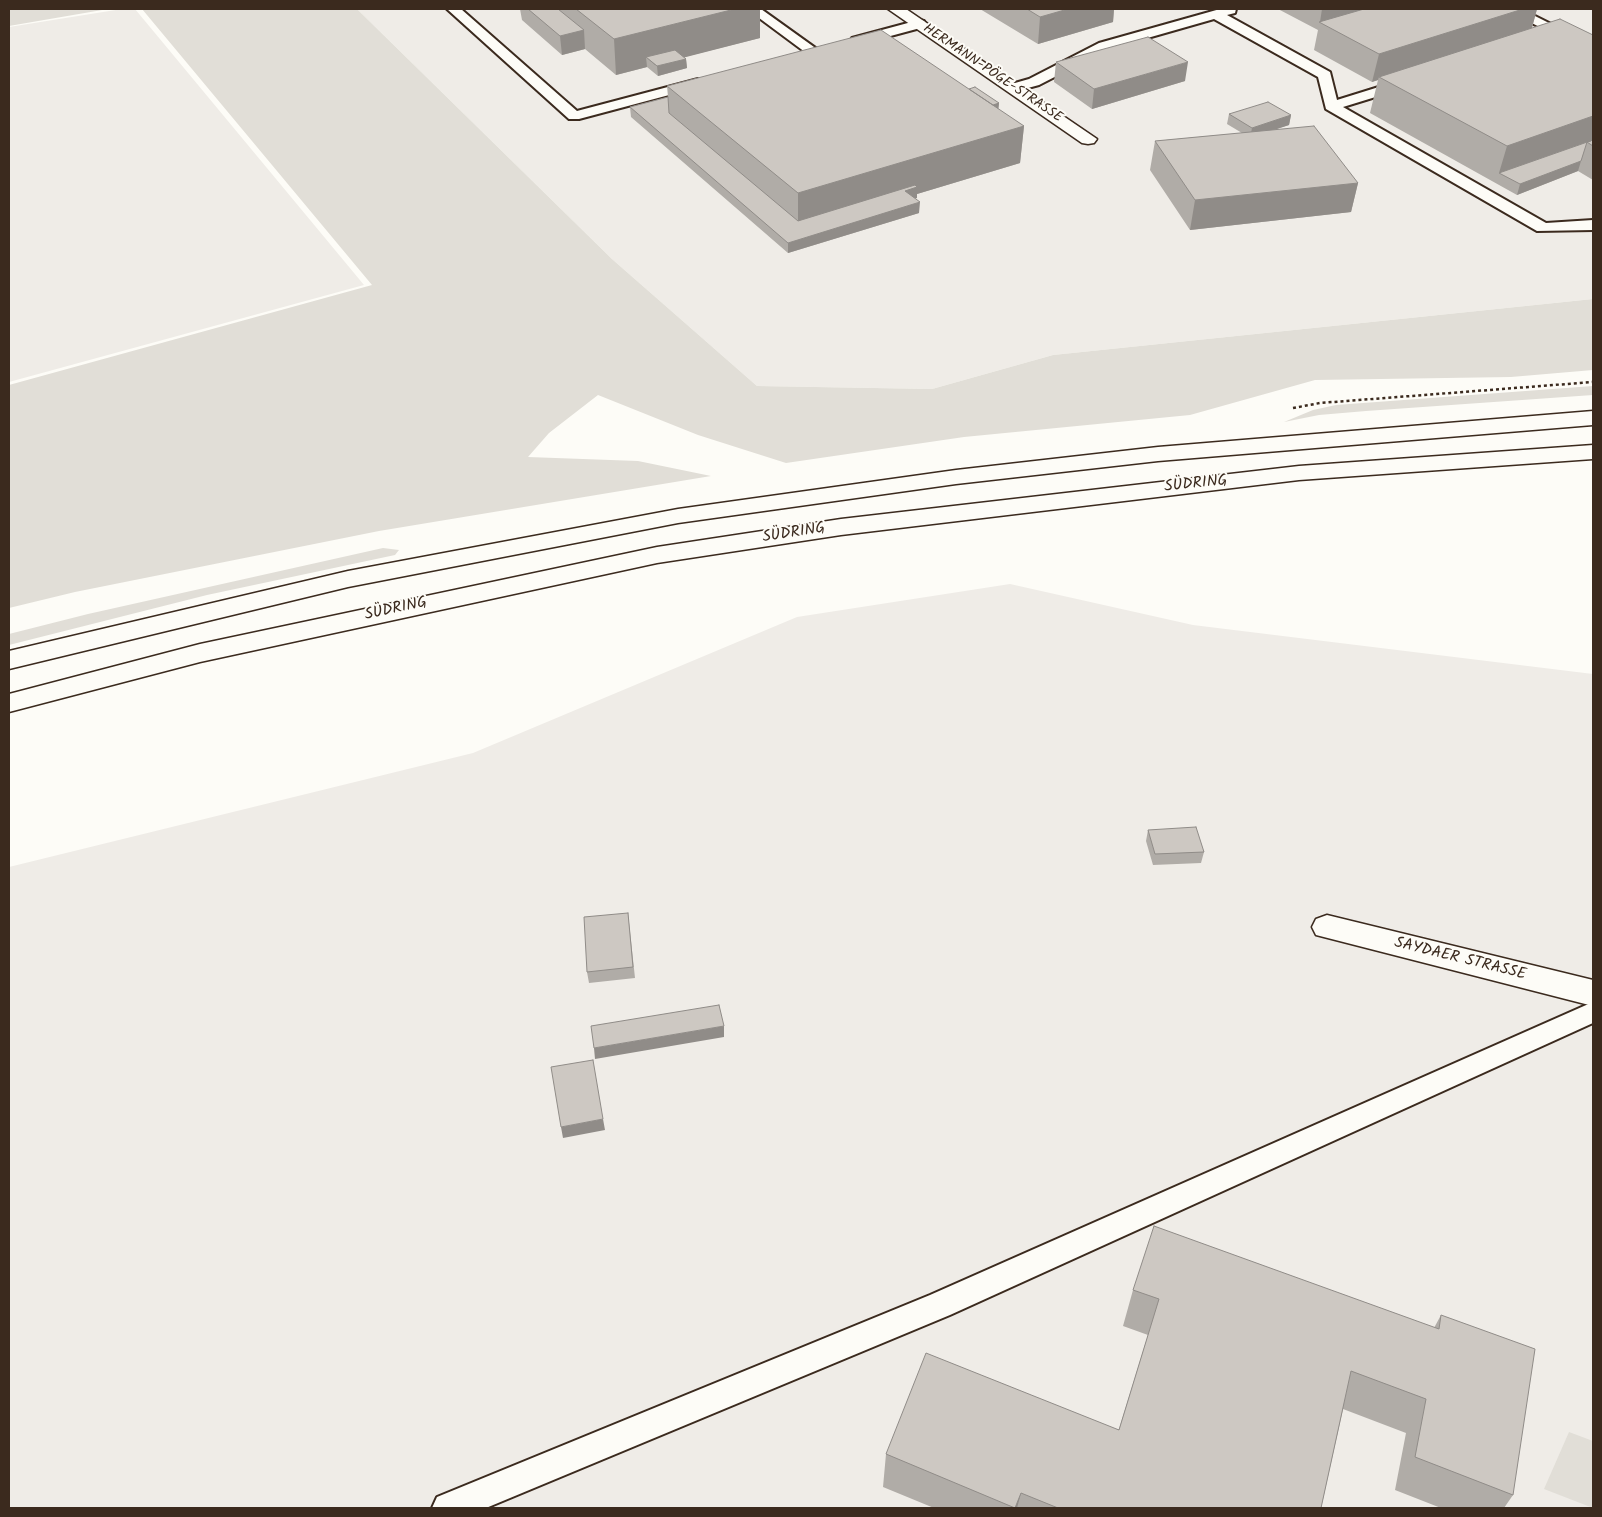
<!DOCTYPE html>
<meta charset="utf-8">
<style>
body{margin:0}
#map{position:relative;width:1602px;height:1517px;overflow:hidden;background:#fdfcf7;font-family:Kalam,sans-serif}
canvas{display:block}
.frame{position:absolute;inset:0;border:10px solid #3b2a1e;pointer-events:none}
</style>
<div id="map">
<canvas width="1602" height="1517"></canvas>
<div class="frame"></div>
</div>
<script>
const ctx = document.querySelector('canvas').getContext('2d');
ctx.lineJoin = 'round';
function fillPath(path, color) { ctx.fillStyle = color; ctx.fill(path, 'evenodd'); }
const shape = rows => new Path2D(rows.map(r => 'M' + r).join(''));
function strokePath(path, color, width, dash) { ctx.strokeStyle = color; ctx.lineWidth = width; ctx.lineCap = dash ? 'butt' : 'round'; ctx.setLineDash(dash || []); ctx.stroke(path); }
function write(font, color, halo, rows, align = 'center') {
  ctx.font = font + ' Kalam,sans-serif'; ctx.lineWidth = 4; ctx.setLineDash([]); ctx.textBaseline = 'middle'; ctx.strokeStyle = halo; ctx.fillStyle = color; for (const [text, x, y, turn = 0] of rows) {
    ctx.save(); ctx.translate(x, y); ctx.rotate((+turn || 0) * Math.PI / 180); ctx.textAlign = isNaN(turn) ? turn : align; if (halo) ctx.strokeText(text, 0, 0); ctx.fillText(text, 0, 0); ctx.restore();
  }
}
fillPath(shape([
 [122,9,135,9,364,285,9,382,9,27],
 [357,9,1593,9,1593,299,1053,355,932,389,757,386,612,259],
 [1010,584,1193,625,1593,674,1593,1508,9,1508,9,867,473,753,797,617]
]), '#efece7');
fillPath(shape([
 [9,9,108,9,9,26],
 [142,9,357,9,612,259,757,386,932,389,1053,355,1593,299,1593,370,1511,377,1315,380,1190,415,964,437,786,463,698,435,598,395,549,433,528,457,638,461,711,476,379,531,75,592,9,608,9,385,372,285],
 [1593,386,1593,395,1366,411,1319,415,1284,422,1313,410,1336,405],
 [383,548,399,550,395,555,207,595,9,645,9,634,88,614],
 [1569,1432,1593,1441,1593,1508,1544,1489]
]), '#e1ded7');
const lane = shape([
 [447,9,461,9,577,111,698,79,705,83,703,86,579,119,569,119,447,9],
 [747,9,761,9,821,52,819,55,809,55,747,9],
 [1220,9,1236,9,1235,13,1227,15,1330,72,1337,100,1398,81,1408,81,1410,84,1408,87,1343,107,1546,223,1593,220,1593,230,1537,231,1326,109,1318,77,1214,19,1109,49,1039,85,1013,92,1006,88,1008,85,1029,79,1099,43,1220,9],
 [1504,9,1521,9,1593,45,1593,54,1504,9],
 [919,20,924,21,926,24,924,27,857,45,850,41,852,38,919,20],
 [1593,1002,1593,1023,950,1315,486,1508,432,1508,437,1497,930,1295,1593,1002]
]);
const street = shape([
 [888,9,906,9,1097,139,1094,143,1088,144,1082,143,888,9],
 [1327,915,1593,980,1593,1006,1316,935,1312,927,1316,919,1327,915]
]);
const primary = shape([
 [1593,411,1593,425,1158,461,956,484,678,523,348,587,9,669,9,651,348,571,678,509,956,470,1158,447,1593,411],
 [1593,445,1593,459,1299,480,841,535,657,563,200,662,9,712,9,694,200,644,657,547,841,519,1299,466,1593,445]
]);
strokePath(lane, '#3b2a1e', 4);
strokePath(street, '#3b2a1e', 3);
strokePath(primary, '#3b2a1e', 3);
strokePath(shape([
 [1293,408,1320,403,1593,382]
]), '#3b2a1e', 2.5, [3, 3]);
fillPath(lane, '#fdfcf7');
fillPath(street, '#fdfcf7');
fillPath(primary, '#fdfcf7');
fillPath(shape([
 [520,9,760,9,760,38,684,57,686,59,687,68,658,76,647,67,616,75,585,49,562,55,522,20],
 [980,9,1114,9,1113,22,1038,44],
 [1278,9,1537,9,1532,28,1593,35,1593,180,1578,171,1517,195,1370,113,1378,80,1372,82,1314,50,1318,30],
 [1056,62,1185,81,1092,109,1054,82],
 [667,86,969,89,999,103,998,109,1024,126,1020,163,917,194,917,198,914,198,919,213,788,253,631,117,630,107,668,97],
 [1229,114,1291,115,1289,125,1276,129,1358,183,1351,212,1190,230,1150,170,1155,141,1242,133,1227,124],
 [1148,830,1204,852,1201,863,1153,865,1146,841],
 [628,913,635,978,589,983,587,972],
 [1133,1290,1434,1328,1441,1315,1513,1495,1504,1508,1441,1508,1395,1490,1406,1433,1343,1409,1321,1508,934,1508,883,1487,886,1454,1119,1429,1148,1335,1123,1326]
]), '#b0aca7');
fillPath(shape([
 [735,9,760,9,760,38,655,65,646,57,647,67,616,75,614,39],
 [1068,9,1114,9,1113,22,1038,44,1040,17],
 [1322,9,1391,9,1320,22],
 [1523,9,1537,9,1531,31,1379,77,1378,80,1372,82,1379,54],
 [584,30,585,49,562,55,560,36],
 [686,59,687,68,658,76,657,66],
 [1188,62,1185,81,1092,109,1094,89],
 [999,103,998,113,965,113],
 [1291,115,1289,125,1250,138,1252,128],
 [1593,116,1593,146,1587,142,1499,173,1507,146],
 [1024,126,1020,163,917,194,917,198,905,202,798,231,798,193],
 [1581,161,1578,171,1517,195,1520,184],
 [1358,183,1351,212,1190,230,1195,200],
 [920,202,919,213,788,253,788,243],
 [724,1026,724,1037,595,1059,594,1048],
 [603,1119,605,1130,563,1138,561,1127],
 [1021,1493,1017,1508,1015,1508]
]), '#908c88');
const building = shape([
 [528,9,558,9,584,30,560,36,528,9],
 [576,9,735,9,614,39,576,9],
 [1027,9,1068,9,1040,17,1027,9],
 [1364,9,1523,9,1379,54,1319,22,1364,9],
 [1560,19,1593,35,1593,116,1507,146,1379,77,1560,19],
 [881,30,1024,126,798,193,667,86,881,30],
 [1148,37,1188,62,1094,89,1056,62,1148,37],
 [675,50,686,59,657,66,646,57,675,50],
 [975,87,999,103,993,105,969,89,975,87],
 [668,97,669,113,798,221,915,185,917,187,905,191,920,202,788,243,630,107,668,97],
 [1268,102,1291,115,1252,128,1229,114,1268,102],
 [1314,126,1358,183,1195,200,1155,141,1314,126],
 [1593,140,1593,146,1587,142,1593,140],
 [1593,140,1587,142,1581,161,1520,184,1499,173,1593,140],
 [1196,827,1204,852,1155,854,1148,830,1196,827],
 [628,913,633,967,587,972,584,917,628,913],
 [719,1005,724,1026,594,1048,591,1026,719,1005],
 [593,1060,603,1119,561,1127,551,1067,593,1060],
 [1154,1226,1439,1329,1441,1315,1535,1349,1513,1495,1415,1457,1426,1399,1351,1371,1321,1508,1058,1508,1021,1493,1015,1508,886,1454,926,1353,1119,1430,1159,1299,1133,1290,1154,1226]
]);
fillPath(building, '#cdc8c2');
strokePath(building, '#908c88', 1);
write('14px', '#3b2a1e', '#fdfcf7', [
 ["HERMANN-PÖGE-STRASSE",992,74,34]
]);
write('16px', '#3b2a1e', '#fdfcf7', [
 ["SÜDRING",1196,485,-6],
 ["SÜDRING",794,534,-9],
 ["SÜDRING",396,610,-12],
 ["SAYDAER STRASSE",1460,960,14]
]);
</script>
